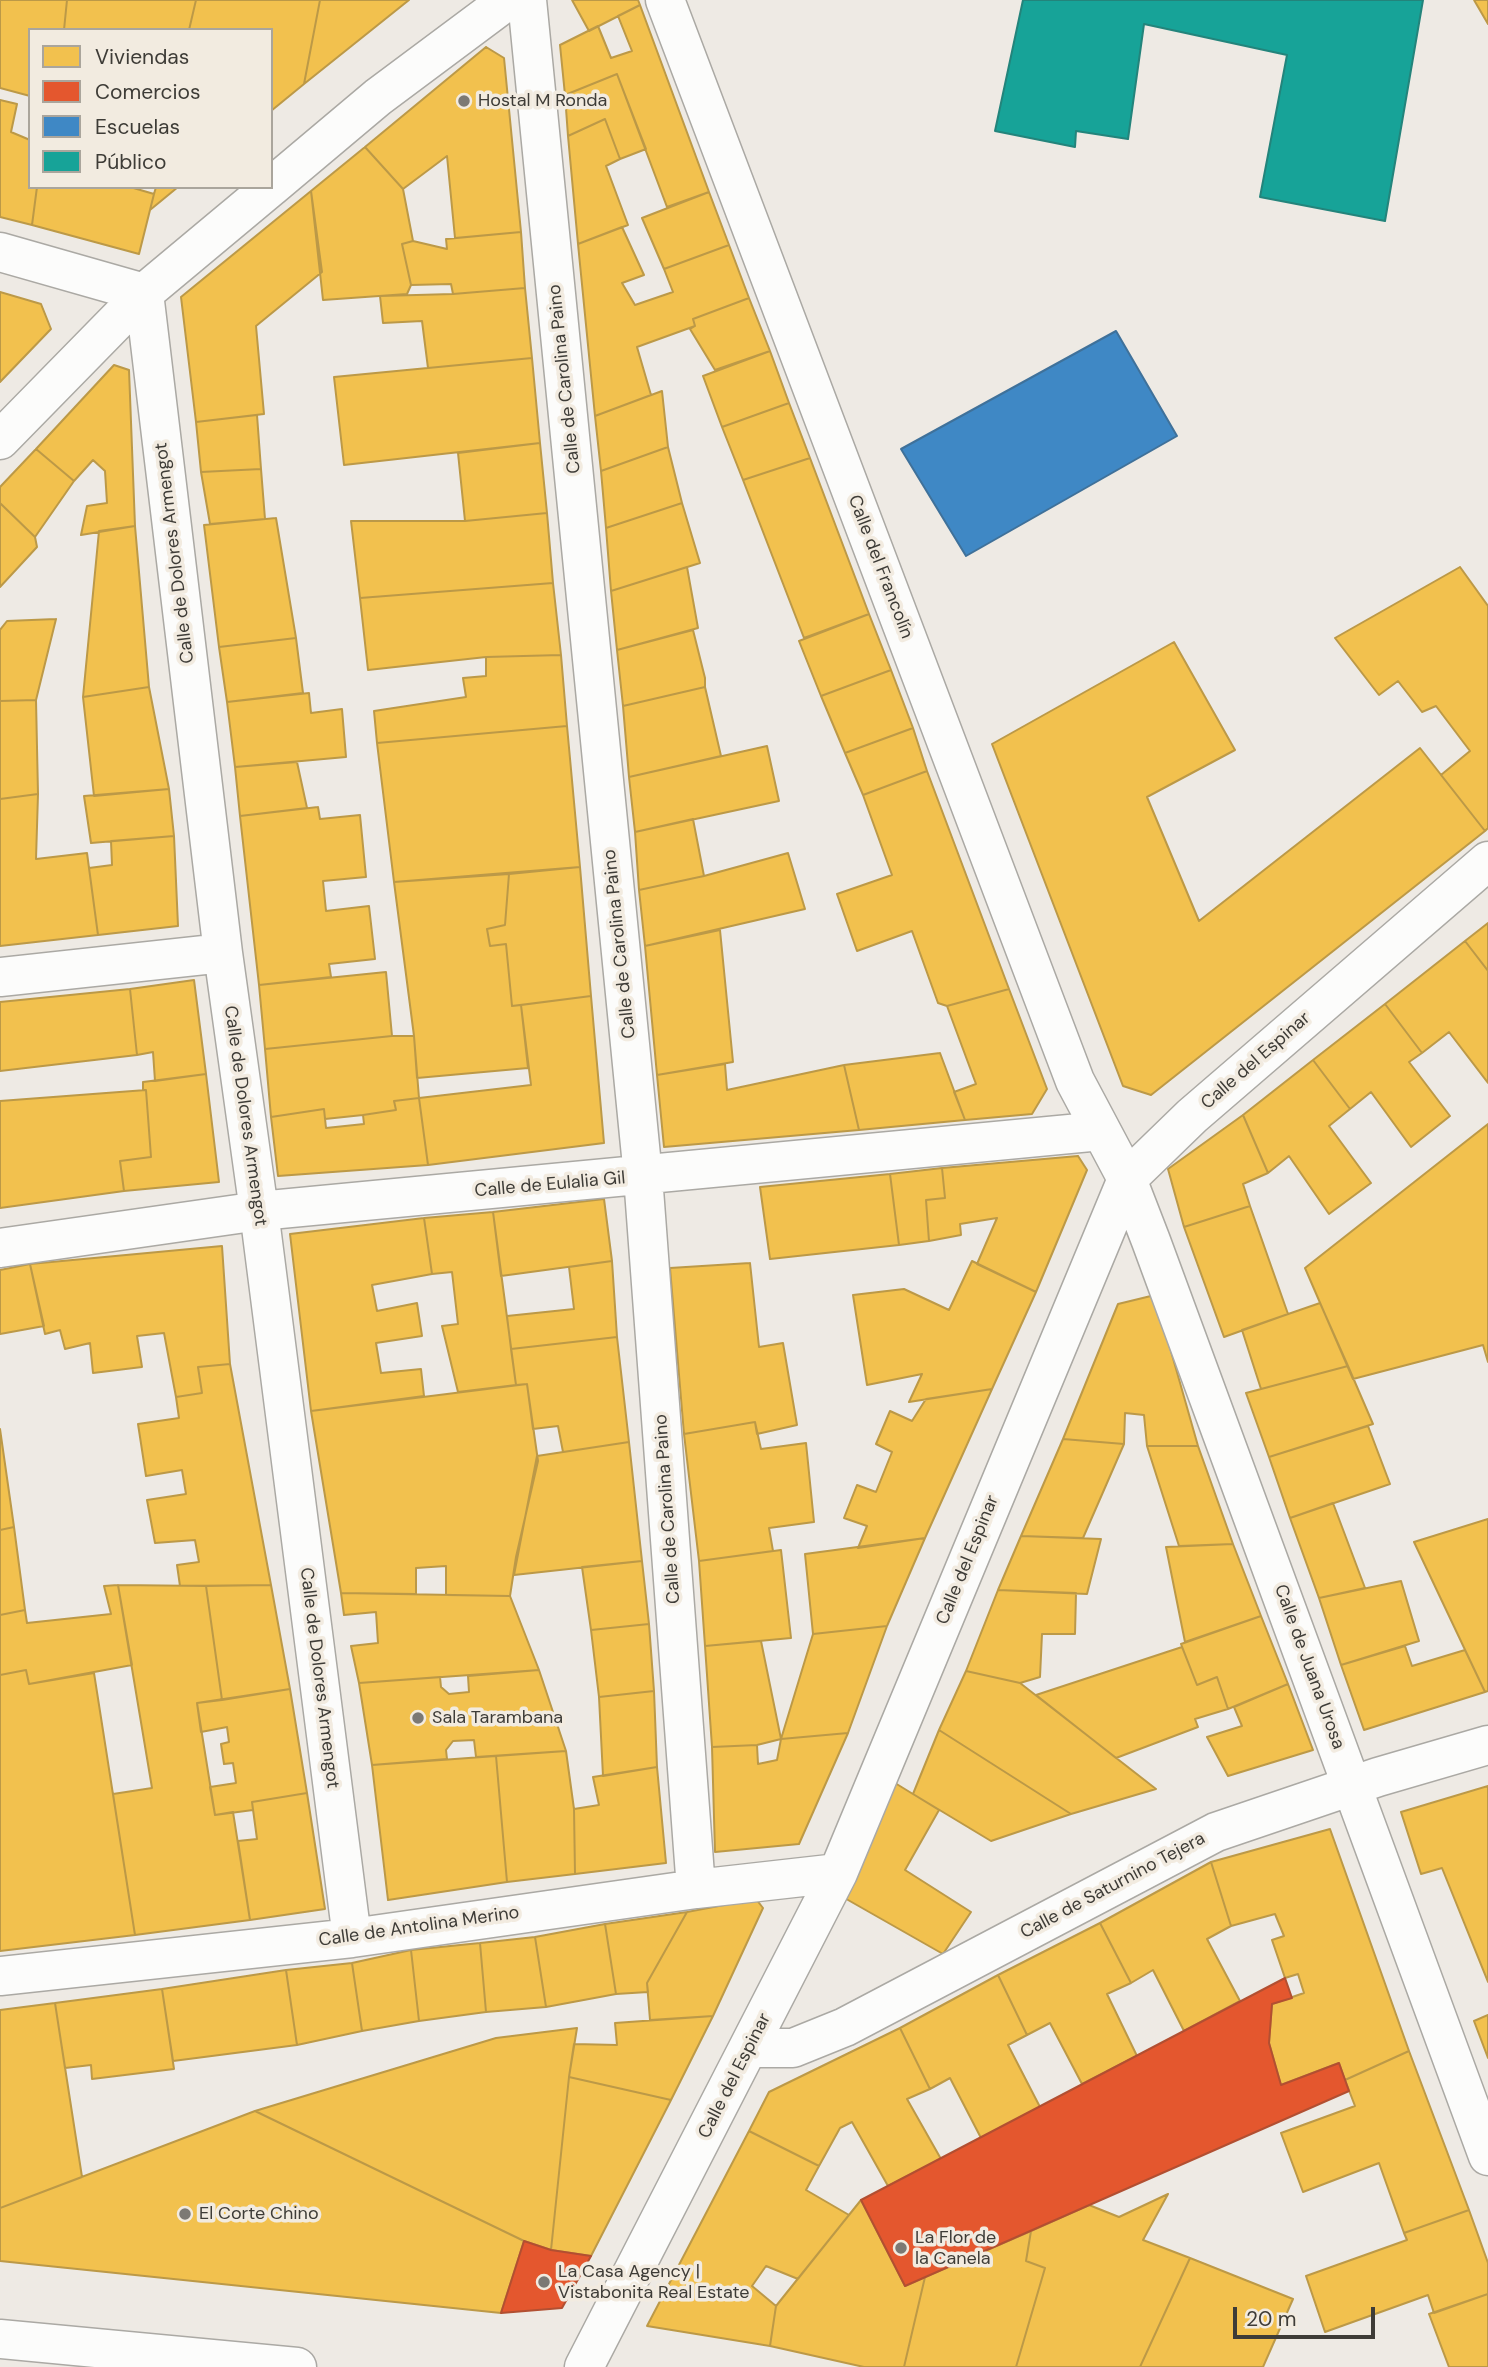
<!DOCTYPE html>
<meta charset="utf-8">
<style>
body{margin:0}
#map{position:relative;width:1488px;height:2367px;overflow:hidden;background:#eeeae4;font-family:"DM Sans",sans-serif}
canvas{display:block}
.legend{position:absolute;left:28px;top:28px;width:245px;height:161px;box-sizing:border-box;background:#f2ebe0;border:2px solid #aaa59c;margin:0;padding:9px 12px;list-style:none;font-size:21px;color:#3e3c37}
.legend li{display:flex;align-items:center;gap:14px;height:35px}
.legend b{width:35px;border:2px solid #aaa59c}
.scale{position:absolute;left:1233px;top:2307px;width:142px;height:32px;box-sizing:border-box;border:4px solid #3e3c37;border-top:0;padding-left:9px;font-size:21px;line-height:24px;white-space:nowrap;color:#3e3c37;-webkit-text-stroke:5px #f2ebe0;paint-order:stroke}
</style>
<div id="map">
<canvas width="1488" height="2367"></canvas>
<ul class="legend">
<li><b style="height:19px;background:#f2c14e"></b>Viviendas</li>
<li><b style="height:19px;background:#e4572e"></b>Comercios</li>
<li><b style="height:19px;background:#3f88c5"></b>Escuelas</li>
<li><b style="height:19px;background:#17a398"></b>Público</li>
</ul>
<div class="scale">20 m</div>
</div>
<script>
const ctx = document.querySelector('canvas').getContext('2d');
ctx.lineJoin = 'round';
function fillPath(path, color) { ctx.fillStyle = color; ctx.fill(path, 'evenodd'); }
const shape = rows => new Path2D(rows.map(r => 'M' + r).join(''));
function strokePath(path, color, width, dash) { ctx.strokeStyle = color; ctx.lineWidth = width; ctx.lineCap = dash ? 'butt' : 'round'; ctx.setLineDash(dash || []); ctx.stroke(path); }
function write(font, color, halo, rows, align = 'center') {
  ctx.font = font + ' "DM Sans",sans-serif'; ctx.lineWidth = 7; ctx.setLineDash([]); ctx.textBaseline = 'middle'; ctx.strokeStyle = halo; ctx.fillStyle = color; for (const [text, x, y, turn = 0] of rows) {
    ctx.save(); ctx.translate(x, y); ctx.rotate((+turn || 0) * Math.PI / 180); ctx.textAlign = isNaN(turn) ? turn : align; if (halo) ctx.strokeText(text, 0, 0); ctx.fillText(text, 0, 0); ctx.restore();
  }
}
const homes = shape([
 [0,0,67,0,64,30,30,30,30,96,0,88,0,0],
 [67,0,196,0,189,30,64,30,67,0],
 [196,0,320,0,304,84,271,111,271,30,189,30,196,0],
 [320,0,409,0,304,84,320,0],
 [572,0,638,0,640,5,589,31,572,0],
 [1474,0,1488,0,1488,24,1474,0],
 [640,5,709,192,667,207,617,74,565,95,560,45,598,26,611,58,632,51,618,16,640,5],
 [486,47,504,58,521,232,455,238,447,156,403,189,365,147,486,47],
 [617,74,646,149,620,159,605,119,568,136,565,95,617,74],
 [0,100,17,104,11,132,30,140,30,187,37,187,32,225,0,217,0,100],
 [605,119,620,159,606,166,628,225,578,244,568,136,605,119],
 [365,147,403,189,413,241,402,244,411,285,407,294,323,300,311,191,365,147],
 [37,187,130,187,154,194,139,254,32,225,37,187],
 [156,187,178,187,150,210,154,194,156,187],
 [311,191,322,272,256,326,264,414,196,422,181,297,311,191],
 [709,192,729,245,664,269,642,218,709,192],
 [622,227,644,275,622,283,635,305,673,292,664,269,729,245,749,298,693,319,695,326,637,347,651,395,595,416,578,244,622,227],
 [521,232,525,288,453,294,451,284,411,285,402,244,413,241,447,249,446,239,521,232],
 [525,288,532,358,428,368,422,321,383,323,380,296,453,294,525,288],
 [0,292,41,304,51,329,0,382,0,292],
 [749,298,770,351,715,370,690,329,695,326,693,319,749,298],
 [770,351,789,403,722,427,703,376,770,351],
 [532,358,540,443,344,465,334,377,532,358],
 [114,365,129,370,135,526,81,535,87,506,107,503,105,471,93,460,74,481,36,449,114,365],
 [662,391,668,447,601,471,595,416,662,391],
 [789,403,810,458,743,480,722,427,789,403],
 [257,415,261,469,201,472,196,422,257,415],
 [540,443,547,513,465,521,458,453,540,443],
 [668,447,682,503,606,528,601,471,668,447],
 [36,449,74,481,35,537,0,503,0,487,36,449],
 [810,458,869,614,804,638,743,480,810,458],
 [261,469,265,519,210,524,201,472,261,469],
 [0,503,35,537,37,547,0,587,0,503],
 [682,503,700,563,611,591,606,528,682,503],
 [547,513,553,583,360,598,351,521,465,521,547,513],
 [276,518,296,638,219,647,204,525,276,518],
 [135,526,149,687,83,697,99,531,135,526],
 [687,567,698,628,617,650,611,591,687,567],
 [1460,567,1488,606,1488,828,1485,831,1441,775,1470,751,1436,706,1422,712,1398,681,1379,695,1335,638,1460,567],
 [553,583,561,655,486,657,368,670,360,598,553,583],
 [869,614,891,670,821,696,799,641,869,614],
 [56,619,36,700,0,701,0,630,7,621,56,619],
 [693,630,705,678,705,687,623,706,617,650,693,630],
 [296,638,303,693,227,702,219,647,296,638],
 [1174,642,1235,750,1147,797,1199,921,1420,748,1485,831,1151,1095,1123,1086,992,744,1174,642],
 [561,655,567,726,377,743,374,711,466,697,463,678,486,676,486,657,561,655],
 [891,670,913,728,845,753,821,696,891,670],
 [149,687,169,789,94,796,83,697,149,687],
 [705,687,721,756,629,777,623,706,705,687],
 [309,693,311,713,342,709,346,757,235,767,227,702,309,693],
 [36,700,38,794,0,799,0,701,36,700],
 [567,726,580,867,394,882,377,743,567,726],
 [913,728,927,771,863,795,845,753,913,728],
 [767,746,779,801,635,832,629,777,767,746],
 [297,762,307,808,240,816,235,767,297,762],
 [927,771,1009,989,947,1006,938,1003,912,931,857,951,837,894,892,875,863,795,927,771],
 [169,789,174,836,91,843,84,796,169,789],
 [38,794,36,859,87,853,98,935,0,946,0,799,38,794],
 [318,807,320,819,360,815,366,877,323,881,326,911,369,906,375,959,329,964,331,977,259,985,240,816,318,807],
 [693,819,704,876,639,890,635,832,693,819],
 [174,836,178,926,98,935,89,868,112,865,111,841,174,836],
 [788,853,805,909,645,946,639,890,704,876,788,853],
 [580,867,591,996,512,1006,506,944,490,946,487,929,505,925,509,874,580,867],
 [509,874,505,925,487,929,490,946,506,944,512,1006,521,1005,528,1068,417,1078,414,1036,394,882,509,874],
 [1488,923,1488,971,1465,941,1488,923],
 [720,930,733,1062,657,1075,645,946,720,930],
 [1465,941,1488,971,1488,1083,1449,1032,1422,1053,1385,1004,1465,941],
 [386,972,392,1036,265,1049,259,985,386,972],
 [194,980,206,1074,155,1081,153,1052,137,1055,130,989,194,980],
 [130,989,137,1055,0,1071,0,1002,130,989],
 [1009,989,1047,1089,1032,1114,965,1120,954,1092,976,1084,947,1006,1009,989],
 [591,996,604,1143,428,1165,419,1098,531,1085,521,1005,591,996],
 [1385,1004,1422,1053,1409,1062,1450,1116,1411,1147,1371,1092,1350,1109,1313,1060,1385,1004],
 [392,1036,414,1036,419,1098,394,1101,396,1110,363,1115,325,1119,324,1109,271,1117,265,1049,392,1036],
 [940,1053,965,1120,859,1130,844,1065,940,1053],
 [1313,1060,1350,1109,1329,1126,1371,1183,1329,1214,1289,1156,1268,1173,1243,1115,1313,1060],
 [725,1064,727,1090,844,1065,859,1130,664,1147,657,1075,725,1064],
 [206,1074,219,1182,124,1191,120,1161,151,1157,146,1090,143,1090,143,1082,206,1074],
 [146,1090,151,1157,120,1161,124,1191,0,1208,0,1101,146,1090],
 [419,1098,428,1165,278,1176,271,1117,324,1109,326,1128,364,1124,363,1115,396,1110,394,1101,419,1098],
 [1243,1115,1268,1173,1243,1184,1250,1206,1184,1227,1168,1169,1243,1115],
 [1488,1124,1488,1362,1483,1345,1353,1379,1305,1268,1488,1124],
 [1078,1156,1087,1170,1036,1292,977,1264,997,1218,960,1224,961,1235,929,1241,926,1200,945,1198,942,1168,1078,1156],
 [942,1168,945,1198,926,1200,929,1241,899,1245,890,1174,942,1168],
 [890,1174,899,1245,770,1259,760,1187,890,1174],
 [604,1199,612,1261,501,1276,493,1212,604,1199],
 [1250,1206,1288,1314,1224,1337,1184,1227,1250,1206],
 [493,1212,516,1385,458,1392,442,1326,458,1324,452,1272,432,1274,424,1218,493,1212],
 [424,1218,432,1274,372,1285,377,1311,417,1303,422,1336,376,1343,381,1373,421,1369,424,1396,311,1411,290,1234,424,1218],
 [222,1246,230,1364,198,1367,202,1393,176,1397,164,1333,137,1336,142,1367,93,1373,90,1343,65,1349,60,1330,45,1334,30,1264,222,1246],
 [612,1261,617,1337,511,1349,507,1316,574,1309,569,1267,612,1261],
 [972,1261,1036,1292,992,1389,909,1402,922,1374,867,1385,853,1295,904,1289,949,1310,972,1261],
 [750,1263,759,1347,783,1343,797,1425,757,1434,755,1422,684,1434,670,1268,750,1263],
 [30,1264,44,1326,0,1334,0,1270,30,1264],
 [1155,1295,1198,1446,1147,1446,1144,1415,1125,1413,1124,1444,1063,1439,1118,1304,1155,1295],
 [1320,1303,1348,1366,1261,1389,1242,1330,1320,1303],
 [617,1337,629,1442,563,1452,558,1426,533,1429,527,1384,516,1385,511,1349,617,1337],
 [230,1364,271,1585,180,1586,177,1565,199,1562,195,1540,155,1543,147,1500,186,1494,182,1470,146,1476,138,1424,179,1418,176,1397,202,1393,198,1367,230,1364],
 [1348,1366,1373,1424,1269,1457,1246,1393,1348,1366],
 [527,1384,538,1461,516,1557,510,1596,446,1595,446,1566,416,1568,416,1594,341,1593,311,1411,527,1384],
 [992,1389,925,1538,858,1548,867,1526,844,1518,857,1485,876,1492,892,1452,876,1444,890,1411,912,1421,926,1399,992,1389],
 [755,1422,761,1449,806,1443,814,1522,769,1528,773,1551,699,1561,684,1434,755,1422],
 [1368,1426,1390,1484,1290,1518,1269,1457,1368,1426],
 [0,1429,14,1527,0,1530,0,1429],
 [1063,1439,1124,1444,1083,1538,1021,1536,1063,1439],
 [629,1442,642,1561,514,1575,537,1456,629,1442],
 [1147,1446,1198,1446,1233,1544,1179,1546,1147,1446],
 [1333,1503,1365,1588,1319,1598,1290,1518,1333,1503],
 [1488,1519,1488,1691,1485,1692,1414,1542,1488,1519],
 [14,1527,25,1610,0,1615,0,1530,14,1527],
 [1021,1536,1101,1539,1087,1594,998,1590,1021,1536],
 [925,1538,887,1626,813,1634,805,1554,925,1538],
 [1233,1544,1261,1616,1185,1642,1166,1547,1233,1544],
 [781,1550,791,1638,705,1646,699,1561,781,1550],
 [642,1561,649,1624,591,1630,582,1567,642,1561],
 [1401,1581,1419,1641,1341,1665,1319,1598,1401,1581],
 [118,1585,206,1586,222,1700,197,1703,215,1815,233,1812,250,1920,135,1935,113,1794,152,1788,118,1585],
 [118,1585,132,1665,29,1684,26,1670,0,1675,0,1615,25,1610,27,1623,111,1614,104,1586,118,1585],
 [271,1585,290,1689,222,1700,206,1586,271,1585],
 [998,1590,1076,1593,1075,1634,1042,1634,1040,1677,1020,1683,966,1671,998,1590],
 [341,1593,510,1596,539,1670,359,1683,351,1646,378,1643,376,1612,344,1615,341,1593],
 [1261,1616,1288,1684,1228,1709,1217,1677,1197,1685,1181,1644,1261,1616],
 [649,1624,654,1691,599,1697,591,1630,649,1624],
 [887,1626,848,1733,781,1739,813,1634,887,1626],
 [761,1641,781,1739,757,1745,712,1747,705,1646,761,1641],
 [1405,1646,1412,1666,1465,1650,1485,1692,1364,1730,1341,1665,1405,1646],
 [1182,1647,1197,1685,1217,1677,1228,1709,1195,1719,1198,1727,1116,1758,1036,1695,1182,1647],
 [26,1670,29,1684,94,1673,135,1935,0,1951,0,1675,26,1670],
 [539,1670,566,1751,476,1757,474,1740,453,1741,446,1750,447,1759,372,1765,359,1683,440,1677,441,1687,449,1694,469,1692,468,1676,539,1670],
 [966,1671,1020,1683,1156,1789,1071,1814,939,1730,966,1671],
 [1288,1684,1313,1750,1228,1776,1207,1737,1242,1726,1234,1707,1288,1684],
 [290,1689,307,1793,252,1802,253,1810,215,1815,210,1787,236,1783,233,1763,224,1764,221,1744,229,1742,227,1727,201,1732,197,1703,290,1689],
 [654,1691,657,1767,603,1776,599,1697,654,1691],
 [939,1730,1071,1814,991,1841,913,1794,939,1730],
 [848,1733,799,1844,715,1852,712,1747,757,1745,758,1764,777,1760,781,1739,848,1733],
 [566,1751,574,1809,575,1874,507,1882,496,1756,566,1751],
 [496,1756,507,1882,388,1900,372,1765,496,1756],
 [657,1767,666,1863,575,1874,574,1809,599,1805,593,1777,657,1767],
 [895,1783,939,1810,905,1870,971,1912,943,1954,841,1896,895,1783],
 [1488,1786,1488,1982,1442,1868,1421,1874,1401,1812,1488,1786],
 [307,1793,325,1909,250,1920,238,1841,257,1839,252,1802,307,1793],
 [1330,1829,1409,2051,1345,2080,1339,2063,1281,2085,1269,2043,1272,2004,1304,1993,1298,1974,1285,1978,1272,1940,1284,1936,1275,1914,1231,1926,1211,1862,1330,1829],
 [1211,1862,1231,1926,1207,1939,1240,2001,1184,2031,1153,1970,1131,1983,1100,1923,1211,1862],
 [756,1899,763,1908,713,2016,650,2020,647,1983,687,1912,756,1899],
 [687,1912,647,1983,648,1992,616,1994,605,1924,687,1912],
 [1100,1923,1131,1983,1107,1994,1137,2056,1082,2084,1050,2023,1027,2035,998,1975,1100,1923],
 [605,1924,616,1994,546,2007,535,1937,605,1924],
 [535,1937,546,2007,486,2012,480,1943,535,1937],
 [480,1943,486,2012,419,2021,411,1950,480,1943],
 [411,1950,419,2021,362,2031,352,1963,411,1950],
 [352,1963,362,2031,297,2045,286,1970,352,1963],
 [286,1970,297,2045,173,2061,162,1989,286,1970],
 [998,1975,1027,2035,1008,2045,1040,2107,981,2138,950,2078,930,2089,900,2028,998,1975],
 [162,1989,174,2069,92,2079,91,2065,65,2068,55,2003,162,1989],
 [55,2003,82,2177,0,2208,0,2010,55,2003],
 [1488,2015,1488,2058,1474,2021,1488,2015],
 [713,2016,671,2100,569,2077,574,2044,617,2045,615,2023,713,2016],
 [577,2028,569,2077,551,2250,524,2241,255,2111,496,2038,577,2028],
 [900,2028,930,2089,907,2099,941,2159,888,2186,852,2122,840,2128,819,2166,749,2131,769,2092,900,2028],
 [1409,2051,1469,2210,1404,2233,1379,2163,1303,2192,1281,2133,1355,2106,1345,2080,1409,2051],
 [569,2077,671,2100,591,2256,551,2250,569,2077],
 [255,2111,524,2241,501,2313,0,2261,0,2208,255,2111],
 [749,2131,819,2166,806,2190,849,2215,798,2279,766,2266,752,2286,776,2306,770,2346,647,2326,749,2131],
 [1168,2194,1143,2240,1190,2258,1140,2367,1016,2367,1045,2268,1026,2261,1031,2231,1089,2205,1119,2217,1168,2194],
 [861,2200,905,2286,925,2277,904,2367,864,2367,770,2346,776,2306,861,2200],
 [1469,2210,1488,2263,1488,2294,1434,2313,1428,2295,1325,2332,1306,2276,1407,2240,1404,2233,1469,2210],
 [1031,2231,1026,2261,1045,2268,1016,2367,904,2367,925,2277,1031,2231],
 [1190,2258,1293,2299,1263,2367,1140,2367,1190,2258],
 [1488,2294,1488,2367,1449,2367,1429,2314,1488,2294]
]);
fillPath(homes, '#f2c14e');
strokePath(homes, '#bc9947', 2);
const shops = shape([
 [1285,1978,1292,1998,1272,2004,1269,2043,1281,2085,1339,2063,1349,2091,905,2286,861,2200,1285,1978],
 [524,2241,551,2250,591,2256,562,2308,501,2313,524,2241]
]);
fillPath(shops, '#e4572e');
strokePath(shops, '#b24f31', 2);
const schools = shape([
 [1116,331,1177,436,966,556,901,449,1116,331]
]);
fillPath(schools, '#3f88c5');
strokePath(schools, '#3f719a', 2);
const public = shape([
 [1023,0,1423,0,1385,221,1260,197,1287,55,1144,24,1128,139,1076,131,1075,147,995,131,1023,0]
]);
fillPath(public, '#17a398');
strokePath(public, '#23847b', 2);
const street = shape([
 [527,0,643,1176,696,1889],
 [665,0,1075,1081,1127,1179,1151,1241,1488,2156],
 [271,187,378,97,508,0],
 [0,252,144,293,223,953,259,1211,352,1938],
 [0,440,144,293,271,187],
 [0,977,223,953],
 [0,1248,259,1211,1101,1131],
 [0,1976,352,1938,696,1889,838,1873],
 [750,2048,793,2048,845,2027,1216,1832,1378,1777,1488,1745],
 [584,2367,838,1873,1127,1179,1192,1116,1488,861]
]);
const secondary = shape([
 [0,2339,297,2367]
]);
strokePath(street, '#aba9a4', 41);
strokePath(secondary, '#aba9a4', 41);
strokePath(street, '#fcfcfb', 38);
strokePath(secondary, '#fcfcfb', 38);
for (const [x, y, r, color] of [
 [464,101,7,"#7c7974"],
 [418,1718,7,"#7c7974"],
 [185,2214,7,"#7c7974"],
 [901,2248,7,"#7c7974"],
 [544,2282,7,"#7c7974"]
]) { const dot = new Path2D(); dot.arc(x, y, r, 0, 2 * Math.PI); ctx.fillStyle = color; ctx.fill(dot); strokePath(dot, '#f2ebe0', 2.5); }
write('18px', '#3e3c37', '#f2ebe0', [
 ["Hostal M Ronda",478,101],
 ["Sala Tarambana",432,1718],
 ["El Corte Chino",199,2214],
 ["La Flor de",915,2238],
 ["la Canela",915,2259],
 ["La Casa Agency |",558,2272],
 ["Vistabonita Real Estate",558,2293]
], 'left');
write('18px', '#3e3c37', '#f2ebe0', [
 ["Calle de Carolina Paino",565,379,-96],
 ["Calle de Dolores Armengot",175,553,-97],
 ["Calle del Francolín",880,567,69],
 ["Calle de Carolina Paino",620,944,-96],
 ["Calle del Espinar",1256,1061,-41],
 ["Calle de Dolores Armengot",245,1116,82],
 ["Calle de Eulalia Gil",550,1185,-5],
 ["Calle de Carolina Paino",668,1509,-94],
 ["Calle del Espinar",968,1560,-68],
 ["Calle de Juana Urosa",1309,1667,70],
 ["Calle de Dolores Armengot",319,1678,83],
 ["Calle de Saturnino Tejera",1113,1886,-28],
 ["Calle de Antolina Merino",419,1927,-8],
 ["Calle del Espinar",735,2076,-63]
]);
</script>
